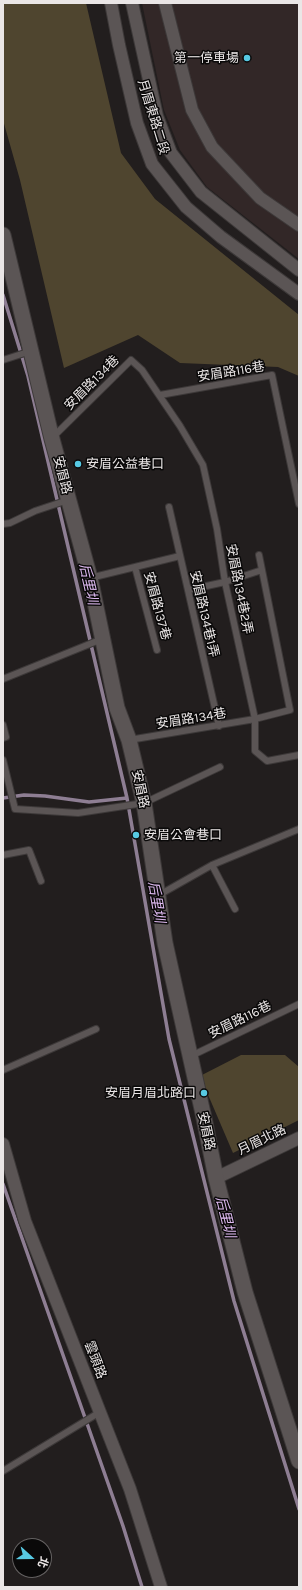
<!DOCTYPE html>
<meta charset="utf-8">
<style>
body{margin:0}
#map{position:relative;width:302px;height:1590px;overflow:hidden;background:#221e1e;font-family:Karla,"Noto Sans TC",sans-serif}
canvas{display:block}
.frame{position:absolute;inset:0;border:4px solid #eae6e6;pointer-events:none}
.north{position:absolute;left:12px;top:1538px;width:40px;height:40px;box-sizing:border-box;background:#0a0909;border:1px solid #646161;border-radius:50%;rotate:111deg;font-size:11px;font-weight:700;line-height:16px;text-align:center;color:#eae6e6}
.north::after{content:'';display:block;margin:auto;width:14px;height:18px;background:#57c9e3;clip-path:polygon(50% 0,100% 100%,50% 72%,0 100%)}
</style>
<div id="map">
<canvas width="302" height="1590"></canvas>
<div class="frame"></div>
<div class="north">北</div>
</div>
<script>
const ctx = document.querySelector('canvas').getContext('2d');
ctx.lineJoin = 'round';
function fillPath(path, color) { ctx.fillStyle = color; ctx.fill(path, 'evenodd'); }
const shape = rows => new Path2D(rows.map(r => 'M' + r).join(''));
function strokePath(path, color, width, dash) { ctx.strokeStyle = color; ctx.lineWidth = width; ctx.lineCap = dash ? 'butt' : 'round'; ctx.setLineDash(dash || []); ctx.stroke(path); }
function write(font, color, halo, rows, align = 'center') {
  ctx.font = font + ' Karla,"Noto Sans TC",sans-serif'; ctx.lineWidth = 3; ctx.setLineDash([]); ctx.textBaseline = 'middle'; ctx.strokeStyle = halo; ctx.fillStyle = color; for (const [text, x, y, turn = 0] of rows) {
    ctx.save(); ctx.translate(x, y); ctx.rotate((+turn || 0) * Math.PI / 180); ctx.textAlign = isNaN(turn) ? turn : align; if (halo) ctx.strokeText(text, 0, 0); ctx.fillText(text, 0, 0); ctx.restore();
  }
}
fillPath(shape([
 [142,3,299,3,299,259,207,187,180,150,164,110]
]), '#322727');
fillPath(shape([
 [3,3,86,3,121,153,155,199,299,315,299,376,278,367,180,363,138,335,64,368,20,180,3,120],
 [241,1055,285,1055,299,1067,299,1120,233,1153,200,1076]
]), '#4f452f');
strokePath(shape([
 [3,295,28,376,127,798,169,1039,234,1301,299,1509],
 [3,798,24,795,45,796,89,802,127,798],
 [3,1184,123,1526,142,1587]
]), '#8e7e93', 3.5);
const service = shape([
 [3,360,31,351],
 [160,395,272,375,299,504],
 [53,437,131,360,142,370,180,426,203,465,217,529,225,582,255,719,255,751,267,761,299,755],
 [169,507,219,726],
 [3,524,10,523,35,511,68,500],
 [135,567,157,650],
 [90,578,180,556],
 [188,590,225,582,262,570],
 [3,679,102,639],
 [3,725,6,737,3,738],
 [129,740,255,719,290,710,259,555],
 [3,760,15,809,78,813,144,803,220,767],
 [3,855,29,850,41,881],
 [212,865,235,909],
 [159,895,212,865,299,829],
 [191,1056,299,1004],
 [3,1070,96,1029],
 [3,1471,100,1412]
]);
const minor = shape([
 [111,3,119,45,137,123,152,164,186,207,221,237,299,294],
 [132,3,157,116,171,153,201,192,299,270],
 [165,3,192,110,212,147,260,198,299,225],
 [3,1144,25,1221,130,1489,161,1587],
 [216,1178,299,1138]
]);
const tertiary = shape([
 [3,235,52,439,90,578,117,708,129,740,144,803,165,943,204,1118,216,1178,245,1292,299,1461]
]);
strokePath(service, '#3d3939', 8);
strokePath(minor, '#3d3939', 14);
strokePath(tertiary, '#3d3939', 17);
strokePath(service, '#5b5555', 6);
strokePath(minor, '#5b5555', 12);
strokePath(tertiary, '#5b5555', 15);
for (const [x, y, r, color] of [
 [247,58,4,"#57c9e3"],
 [78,464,4,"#57c9e3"],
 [136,835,4,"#57c9e3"],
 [204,1093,4,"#57c9e3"]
]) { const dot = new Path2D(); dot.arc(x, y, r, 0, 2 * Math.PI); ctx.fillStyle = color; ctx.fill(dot); strokePath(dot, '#0a0909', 1.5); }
write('13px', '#eae6e6', '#0a0909', [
 ["第一停車場",239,58],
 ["安眉公益巷口",86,464,"left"],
 ["安眉公會巷口",144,835,"left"],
 ["安眉月眉北路口",196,1093]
], 'right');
write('13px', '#eae6e6', '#0a0909', [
 ["月眉東路二段",153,117,73],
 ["安眉路116巷",231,372,-9],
 ["安眉路134巷",92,383,-45],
 ["安眉路",62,475,76],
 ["安眉路134巷2弄",239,589,79],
 ["安眉路137巷",157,606,75],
 ["安眉路134巷1弄",204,614,77],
 ["安眉路134巷",191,719,-9],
 ["安眉路",140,789,78],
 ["安眉路116巷",240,1020,-26],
 ["安眉路",206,1131,78],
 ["月眉北路",262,1140,-26],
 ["雲頭路",95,1360,69]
]);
write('italic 14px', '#debaf0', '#0a0909', [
 ["后里圳",88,584,77],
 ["后里圳",156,902,80],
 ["后里圳",225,1217,76]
]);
</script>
